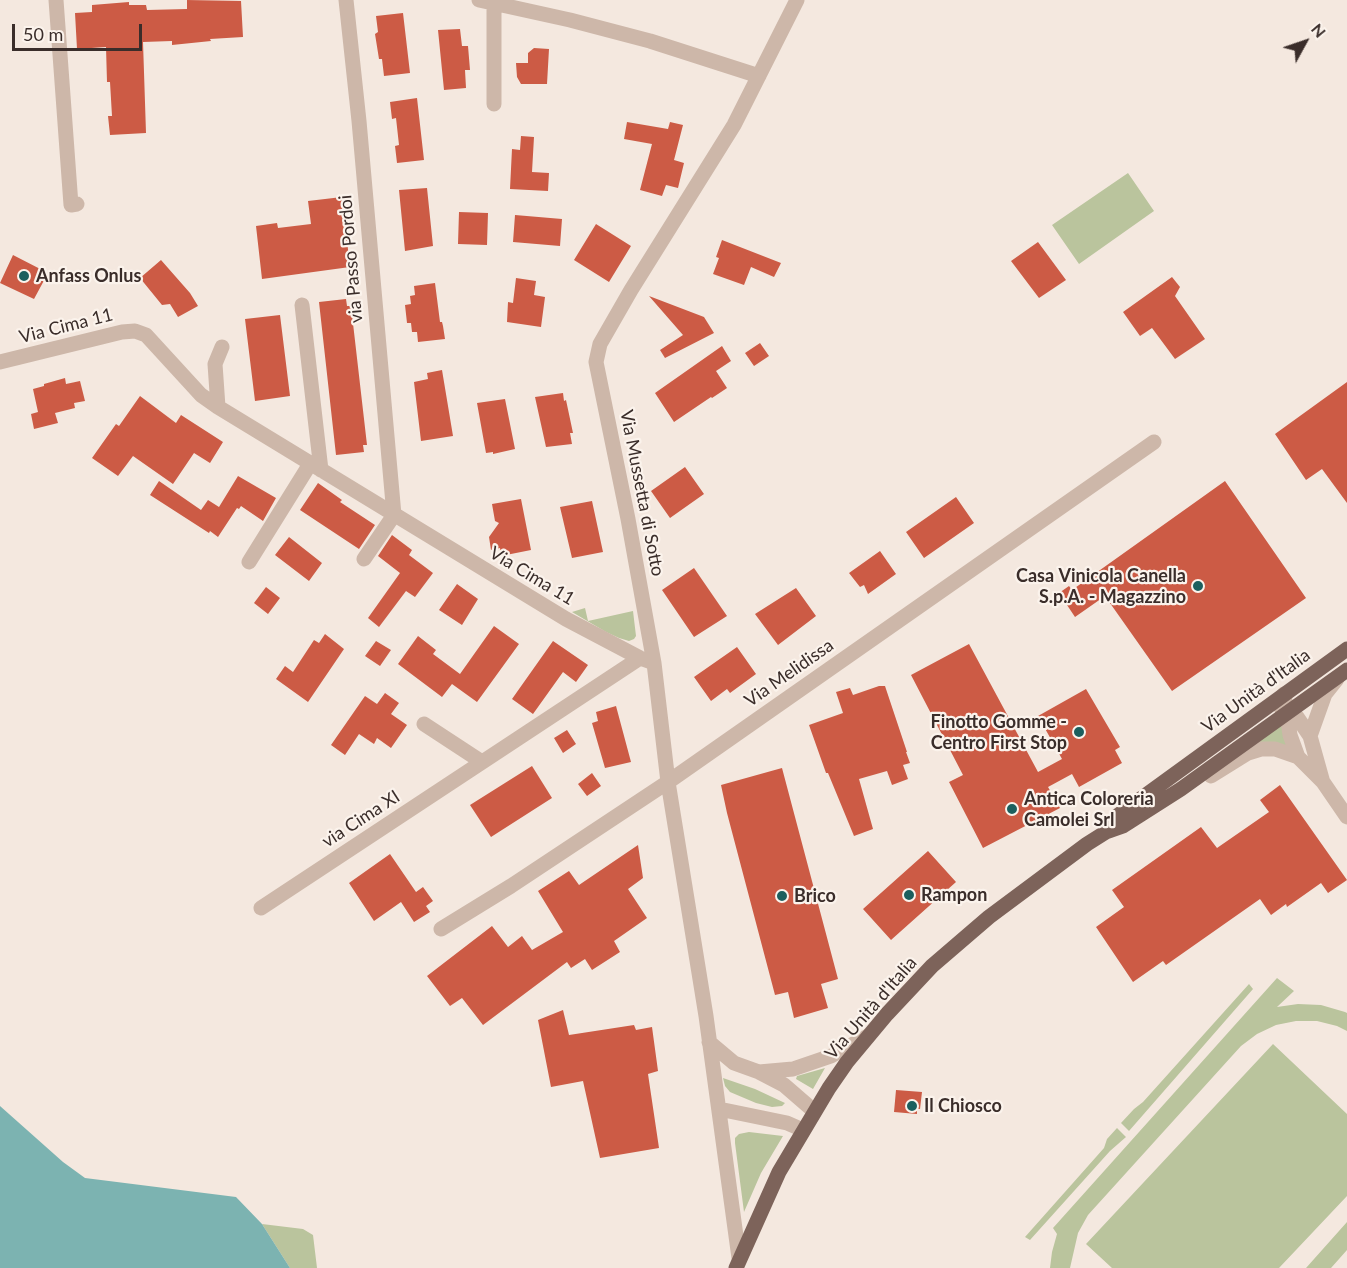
<!DOCTYPE html>
<meta charset="utf-8">
<style>
body{margin:0}
#map{position:relative;width:1347px;height:1268px;overflow:hidden;background:#f4e8df;font-family:Lato,sans-serif}
canvas{display:block}
.north{position:absolute;left:1275px;top:12px;width:60px;height:60px;-webkit-text-stroke:4px #fbf3ec;paint-order:stroke;rotate:50deg;font-size:16px;font-weight:700;line-height:24px;text-align:center;color:#3a2d2a}
.north::after{content:'';display:block;margin:auto;width:21px;height:27px;background:#3a2d2a;clip-path:polygon(50% 0,100% 100%,50% 72%,0 100%)}
.scale{position:absolute;left:12px;top:24px;width:130px;height:27px;box-sizing:border-box;border:3px solid #3a2d2a;border-top:0;padding-left:8px;font-size:18px;line-height:21px;white-space:nowrap;color:#3a2d2a;-webkit-text-stroke:4px #fbf3ec;paint-order:stroke}
</style>
<div id="map">
<canvas width="1347" height="1268"></canvas>
<div class="north">N</div>
<div class="scale">50 m</div>
</div>
<script>
const ctx = document.querySelector('canvas').getContext('2d');
ctx.lineJoin = 'round';
function fillPath(path, color) { ctx.fillStyle = color; ctx.fill(path, 'evenodd'); }
const shape = rows => new Path2D(rows.map(r => 'M' + r).join(''));
function strokePath(path, color, width, dash) { ctx.strokeStyle = color; ctx.lineWidth = width; ctx.lineCap = dash ? 'butt' : 'round'; ctx.setLineDash(dash || []); ctx.stroke(path); }
function write(font, color, halo, rows, align = 'center') {
  ctx.font = font + ' Lato,sans-serif'; ctx.lineWidth = 4.5; ctx.setLineDash([]); ctx.textBaseline = 'middle'; ctx.strokeStyle = halo; ctx.fillStyle = color; for (const [text, x, y, turn = 0] of rows) {
    ctx.save(); ctx.translate(x, y); ctx.rotate((+turn || 0) * Math.PI / 180); ctx.textAlign = isNaN(turn) ? turn : align; if (halo) ctx.strokeText(text, 0, 0); ctx.fillText(text, 0, 0); ctx.restore();
  }
}
fillPath(shape([
 [1128,173,1154,211,1079,264,1052,225],
 [585,608,588,621,633,611,636,636,634,639,629,641,619,638,606,632,572,612],
 [1282,723,1289,748,1248,746],
 [1277,978,1294,991,1277,1007,1298,1004,1321,1005,1345,1012,1347,1013,1347,1031,1337,1026,1317,1021,1296,1021,1276,1025,1257,1034,1241,1046,1088,1215,1078,1233,1070,1268,1050,1268,1052,1252,1057,1234,1053,1228],
 [1249,984,1253,989,1129,1131,1121,1123,1134,1109,1143,1102],
 [1273,1044,1347,1114,1347,1196,1279,1268,1112,1268,1086,1244],
 [825,1068,813,1089,796,1079,797,1076],
 [723,1078,755,1089,785,1103,782,1106,772,1107,756,1103,730,1092,725,1086],
 [1117,1128,1126,1137,1110,1151,1030,1240,1025,1237,1104,1148,1107,1139],
 [749,1132,783,1136,761,1173,744,1212,735,1143,735,1138,739,1134],
 [1347,1222,1347,1250,1331,1268,1306,1268],
 [262,1224,303,1229,313,1235,317,1268,290,1268]
]), '#bac49d');
fillPath(shape([
 [0,1106,63,1162,85,1178,236,1197,262,1224,290,1268,0,1268]
]), '#7cb3b1');
fillPath(shape([
 [187,0,241,1,243,37,210,39,211,41,172,45,172,41,143,42,146,133,110,135,108,116,112,116,110,82,107,82,106,47,77,49,75,13,92,12,92,5,129,2,129,5,146,5,147,10,187,9],
 [403,13,410,73,384,76,382,59,379,59,375,34,378,32,376,16],
 [460,29,462,46,468,46,470,70,465,70,466,88,444,90,438,30],
 [534,48,549,49,547,84,521,84,517,77,516,63,528,63,528,53],
 [417,98,424,160,397,163,395,146,399,145,396,118,392,119,390,102],
 [627,122,668,129,670,122,683,125,674,160,684,163,678,188,666,185,662,196,640,190,652,144,624,139],
 [521,136,534,137,532,172,549,173,548,191,510,189,512,149,520,150],
 [427,188,433,246,405,251,399,190],
 [342,197,350,267,262,279,256,226,277,223,278,228,311,224,308,201],
 [459,212,488,213,487,245,458,244],
 [515,215,562,219,560,246,513,242],
 [596,224,631,246,609,282,574,260],
 [722,240,781,263,774,277,751,267,744,285,713,274,719,258,716,257],
 [1038,242,1066,280,1039,298,1011,261],
 [13,255,48,273,34,299,0,283],
 [161,260,190,293,198,306,178,317,170,304,162,305,140,278],
 [1172,277,1180,287,1175,296,1205,339,1175,359,1152,328,1140,336,1123,312],
 [516,278,536,281,534,295,545,297,541,327,507,322,508,302,513,303],
 [435,283,440,322,442,322,443,326,445,339,418,342,417,332,412,332,411,323,407,323,405,305,411,304,410,296,415,295,414,286],
 [649,296,704,317,714,333,665,358,660,350,683,335],
 [346,299,347,306,351,306,367,445,363,445,364,452,336,455,319,302],
 [280,315,290,396,255,401,245,319],
 [760,343,769,356,754,366,745,353],
 [722,346,731,361,716,371,727,388,712,398,711,397,674,422,655,393],
 [442,370,453,436,421,441,414,382,428,379,427,373],
 [65,378,66,384,80,381,85,401,74,403,75,408,55,413,58,423,34,429,31,414,38,412,33,389,44,386,44,384],
 [1347,382,1347,503,1322,469,1306,480,1275,434],
 [563,393,564,401,566,400,573,433,570,433,572,444,546,447,535,397],
 [140,396,176,423,181,415,223,442,210,463,194,453,173,484,133,456,118,476,92,458,116,424,119,426],
 [505,399,515,449,493,454,493,452,486,453,477,403],
 [685,467,704,494,670,518,651,491],
 [238,476,276,498,263,521,241,506,239,509,237,508,218,537,210,531,209,533,150,495,159,481,201,510,208,500,219,507],
 [1225,481,1306,598,1172,691,1105,596,1075,617,1059,593,1069,586,1072,590],
 [318,483,342,500,340,502,375,525,359,549,300,510],
 [956,497,974,523,924,558,906,532],
 [521,499,531,550,501,556,500,548,491,550,489,537,499,523,495,521,492,504],
 [592,501,603,552,572,558,560,507],
 [392,535,412,550,409,555,433,573,415,597,406,591,379,627,368,618,400,573,378,556],
 [289,537,322,563,309,581,275,555],
 [880,551,896,574,868,594,864,585,860,587,849,573],
 [694,568,727,616,694,637,662,590],
 [457,584,478,599,462,625,439,610],
 [266,587,280,598,268,614,254,603],
 [796,588,816,616,778,645,755,614],
 [494,626,519,644,477,702,452,684,442,697,398,664,418,636,436,650,433,654,460,674],
 [325,634,344,649,308,702,276,679,285,666,293,672,314,640,319,643],
 [376,641,391,650,380,666,365,656],
 [553,641,588,665,576,682,563,672,533,714,512,699],
 [969,644,1038,772,1062,759,1038,716,1086,689,1120,747,1115,750,1122,763,1079,787,1072,774,1048,787,1060,808,983,848,949,782,963,775,911,675],
 [737,647,756,674,730,693,727,689,711,701,694,677],
 [879,686,885,686,907,752,906,752,910,763,903,765,908,779,892,785,887,771,859,779,873,829,854,836,828,773,826,773,809,725,843,713,836,692,850,688,853,695],
 [385,693,399,703,391,714,407,725,391,748,377,738,374,744,359,734,345,755,331,745,365,696,377,704],
 [616,706,631,762,605,768,592,723,598,721,596,712],
 [567,730,576,744,563,753,554,738],
 [532,766,552,798,491,837,470,805],
 [782,768,838,979,821,984,828,1008,794,1018,788,992,775,995,727,813,721,785],
 [592,773,601,786,587,796,578,784],
 [1280,785,1347,880,1328,893,1321,883,1287,907,1286,904,1271,915,1260,899,1166,965,1163,961,1133,982,1096,927,1124,907,1112,890,1201,827,1217,848,1269,812,1260,800],
 [638,845,643,878,628,889,647,918,614,941,620,952,592,970,585,959,571,968,567,962,483,1025,462,998,450,1006,427,976,492,926,508,947,522,936,532,950,563,932,538,891,569,871,579,885],
 [928,851,956,882,891,940,863,909],
 [390,854,416,892,423,887,433,901,426,906,430,912,414,922,401,902,374,921,349,883],
 [563,1010,569,1035,634,1025,636,1030,652,1027,658,1071,648,1074,659,1148,600,1158,583,1081,551,1087,538,1020],
 [896,1090,922,1092,920,1109,917,1109,917,1114,894,1112]
]), '#cc5b45');
strokePath(shape([
 [56,0,71,205,77,204],
 [346,0,359,121,394,515,364,559],
 [479,0,570,20,650,41,759,76],
 [494,3,494,104],
 [302,305,321,470],
 [0,362,122,332,135,331,146,335,201,395,218,407,566,619,640,658,654,663],
 [218,407,215,364,222,347],
 [249,562,310,464],
 [1284,694,1290,735,1298,757],
 [1281,708,1297,717,1310,736],
 [424,724,482,762],
 [1211,776,1248,753,1261,749,1275,749,1298,757,1323,782,1347,817],
 [1322,779,1310,736,1325,694,1337,679],
 [261,908,640,658],
 [441,929,511,886,668,782,1154,442],
 [709,1042,734,1063,759,1072,784,1085,814,1111],
 [759,1072,793,1069,831,1056,868,1036],
 [719,1109,787,1123,803,1130],
 [739,1258,706,1016,668,782,654,663,628,519,596,362,600,344,631,290,734,125,797,0]
]), '#cdb7a9', 15);
strokePath(shape([
 [1106,832,1117,816,1347,649],
 [736,1268,779,1172,829,1088,847,1062,887,1014,932,966,989,917,1087,844,1106,832,1123,826,1181,789,1347,670]
]), '#7d635a', 15);
for (const [x, y, r, color] of [
 [24,276,6,"#1c5f5e"],
 [1198,586,6,"#1c5f5e"],
 [1079,732,6,"#1c5f5e"],
 [1012,809,6,"#1c5f5e"],
 [909,895,6,"#1c5f5e"],
 [782,896,6,"#1c5f5e"],
 [912,1106,6,"#1c5f5e"]
]) { const dot = new Path2D(); dot.arc(x, y, r, 0, 2 * Math.PI); ctx.fillStyle = color; ctx.fill(dot); strokePath(dot, '#fbf3ec', 2); }
write('18px', '#3a2d2a', '#fbf3ec', [
 ["via Passo Pordoi",351,259,-95],
 ["Via Cima 11",66,326,-14],
 ["Via Mussetta di Sotto",642,493,79],
 ["Via Cima 11",532,576,31],
 ["Via Melidissa",789,673,-35],
 ["Via Unità d'Italia",1256,691,-36],
 ["via Cima XI",361,819,-33],
 ["Via Unità d'Italia",871,1008,-49]
]);
write('bold 18px', '#3a2d2a', '#fbf3ec', [
 ["Anfass Onlus",36,276],
 ["Casa Vinicola Canella",1186,576,"right"],
 ["S.p.A. - Magazzino",1186,597,"right"],
 ["Finotto Gomme -",1067,722,"right"],
 ["Centro First Stop",1067,743,"right"],
 ["Antica Coloreria",1024,799],
 ["Camolei Srl",1024,820],
 ["Rampon",921,895],
 ["Brico",794,896],
 ["Il Chiosco",924,1106]
], 'left');
</script>
